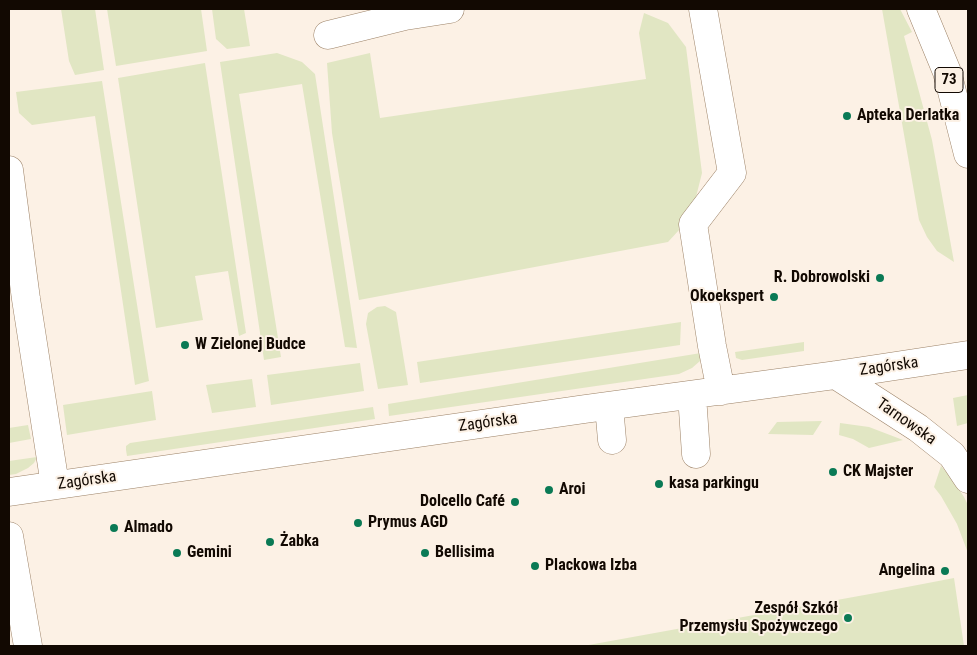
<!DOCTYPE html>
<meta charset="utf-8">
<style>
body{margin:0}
#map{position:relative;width:977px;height:655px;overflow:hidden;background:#fcf1e5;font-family:"Roboto Condensed",sans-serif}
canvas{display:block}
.frame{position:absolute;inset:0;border:10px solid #120902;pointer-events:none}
</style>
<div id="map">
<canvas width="977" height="655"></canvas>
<div class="frame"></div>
</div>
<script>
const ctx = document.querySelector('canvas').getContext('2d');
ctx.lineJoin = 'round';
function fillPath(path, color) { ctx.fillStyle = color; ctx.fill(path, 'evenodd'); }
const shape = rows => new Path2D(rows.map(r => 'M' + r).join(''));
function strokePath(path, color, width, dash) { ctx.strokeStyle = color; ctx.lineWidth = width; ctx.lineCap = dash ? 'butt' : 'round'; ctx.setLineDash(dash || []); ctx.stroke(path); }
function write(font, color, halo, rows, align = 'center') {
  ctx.font = font + ' "Roboto Condensed",sans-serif'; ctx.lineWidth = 4; ctx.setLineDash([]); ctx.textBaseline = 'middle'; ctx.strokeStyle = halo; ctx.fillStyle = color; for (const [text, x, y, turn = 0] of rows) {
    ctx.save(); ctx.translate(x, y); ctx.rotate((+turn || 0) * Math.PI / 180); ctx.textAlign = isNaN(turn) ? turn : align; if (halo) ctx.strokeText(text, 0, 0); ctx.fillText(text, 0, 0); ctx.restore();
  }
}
fillPath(shape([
 [61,9,95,9,104,70,75,75,69,61],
 [107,9,201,9,207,51,116,66],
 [212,9,244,9,250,46,227,49,216,39],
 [882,9,900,9,912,32,904,36,932,140,954,262,937,251,927,237,919,220],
 [644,13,668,23,686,47,702,173,691,217,668,242,359,300,332,133,327,63,370,53,380,118,646,79,639,33],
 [277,53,302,62,315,74,357,348,345,347,302,84,239,94,281,357,264,360,220,62],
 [205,63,246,333,239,336,228,271,195,276,203,320,156,328,118,78],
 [102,81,149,381,135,385,95,116,32,125,19,113,16,92],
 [385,306,396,312,408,385,378,389,366,324,368,313,377,307],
 [681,322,680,345,420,383,417,362],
 [804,342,804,351,742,360,736,358,735,352],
 [701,353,700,361,692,368,679,374,389,416,388,404],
 [360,363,364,391,271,405,267,375],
 [252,379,256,407,212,413,206,385],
 [152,391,156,420,67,435,63,405],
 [968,395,968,423,957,426,953,398],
 [373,407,375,419,127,456,126,450,126,446,130,443],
 [822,421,813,435,768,434,777,422],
 [840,423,869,427,903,440,869,448,853,439,839,435],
 [28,425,31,439,9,443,9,428],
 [37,457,34,463,28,468,16,474,9,475,9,461],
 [941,466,953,480,964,497,968,505,968,553,957,524,941,496,934,487],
 [954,578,964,646,583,646,881,592]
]), '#e1e6c3');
const minor = shape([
 [703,9,732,173,693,224,712,346,721,391],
 [328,35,405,16,450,9],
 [9,170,26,299,55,485],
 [836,375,918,428,952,455,968,479],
 [692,395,696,454],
 [609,406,612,440],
 [9,492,585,409,836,375,968,355],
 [9,536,28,646]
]);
const major = shape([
 [921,9,947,72,968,154]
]);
strokePath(minor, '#9c8267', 29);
strokePath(major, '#9c8267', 29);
strokePath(minor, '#fff', 28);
strokePath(major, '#fff', 28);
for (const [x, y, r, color] of [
 [847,116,5,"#0a7a55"],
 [880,278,5,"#0a7a55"],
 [774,297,5,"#0a7a55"],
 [185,345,5,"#0a7a55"],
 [833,472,5,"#0a7a55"],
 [659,484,5,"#0a7a55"],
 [549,490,5,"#0a7a55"],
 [515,502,5,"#0a7a55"],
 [358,523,5,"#0a7a55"],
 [114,528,5,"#0a7a55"],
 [270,542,5,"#0a7a55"],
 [177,553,5,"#0a7a55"],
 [425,553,5,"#0a7a55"],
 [535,566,5,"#0a7a55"],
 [945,571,5,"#0a7a55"],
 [848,618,5,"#0a7a55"]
]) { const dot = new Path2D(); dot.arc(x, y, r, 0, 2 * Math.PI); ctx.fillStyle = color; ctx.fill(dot); strokePath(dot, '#fcf1e5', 2); }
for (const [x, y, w] of [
 [949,80,28]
]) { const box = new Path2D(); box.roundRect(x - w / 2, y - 12.5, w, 25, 4); ctx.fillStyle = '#fcf1e5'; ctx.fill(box); strokePath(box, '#120902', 1); }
write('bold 15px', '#120902', null, [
 ["73",949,80]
]);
write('bold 16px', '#120902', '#fcf1e5', [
 ["Apteka Derlatka",857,116],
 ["R. Dobrowolski",870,278,"right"],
 ["Okoekspert",764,297,"right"],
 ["W Zielonej Budce",195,345],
 ["CK Majster",843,472],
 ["kasa parkingu",669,484],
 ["Aroi",559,490],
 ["Dolcello Café",505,502,"right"],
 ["Prymus AGD",368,523],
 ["Almado",124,528],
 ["Żabka",280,542],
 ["Gemini",187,553],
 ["Bellisima",435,553],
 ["Plackowa Izba",545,566],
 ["Angelina",935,571,"right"],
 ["Zespół Szkół",838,609,"right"],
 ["Przemysłu Spożywczego",838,627,"right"]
], 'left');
write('16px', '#120902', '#fcf1e5', [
 ["Zagórska",889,367,-8],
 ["Tarnowska",906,422,35],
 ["Zagórska",488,423,-8],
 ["Zagórska",87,481,-8]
]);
</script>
